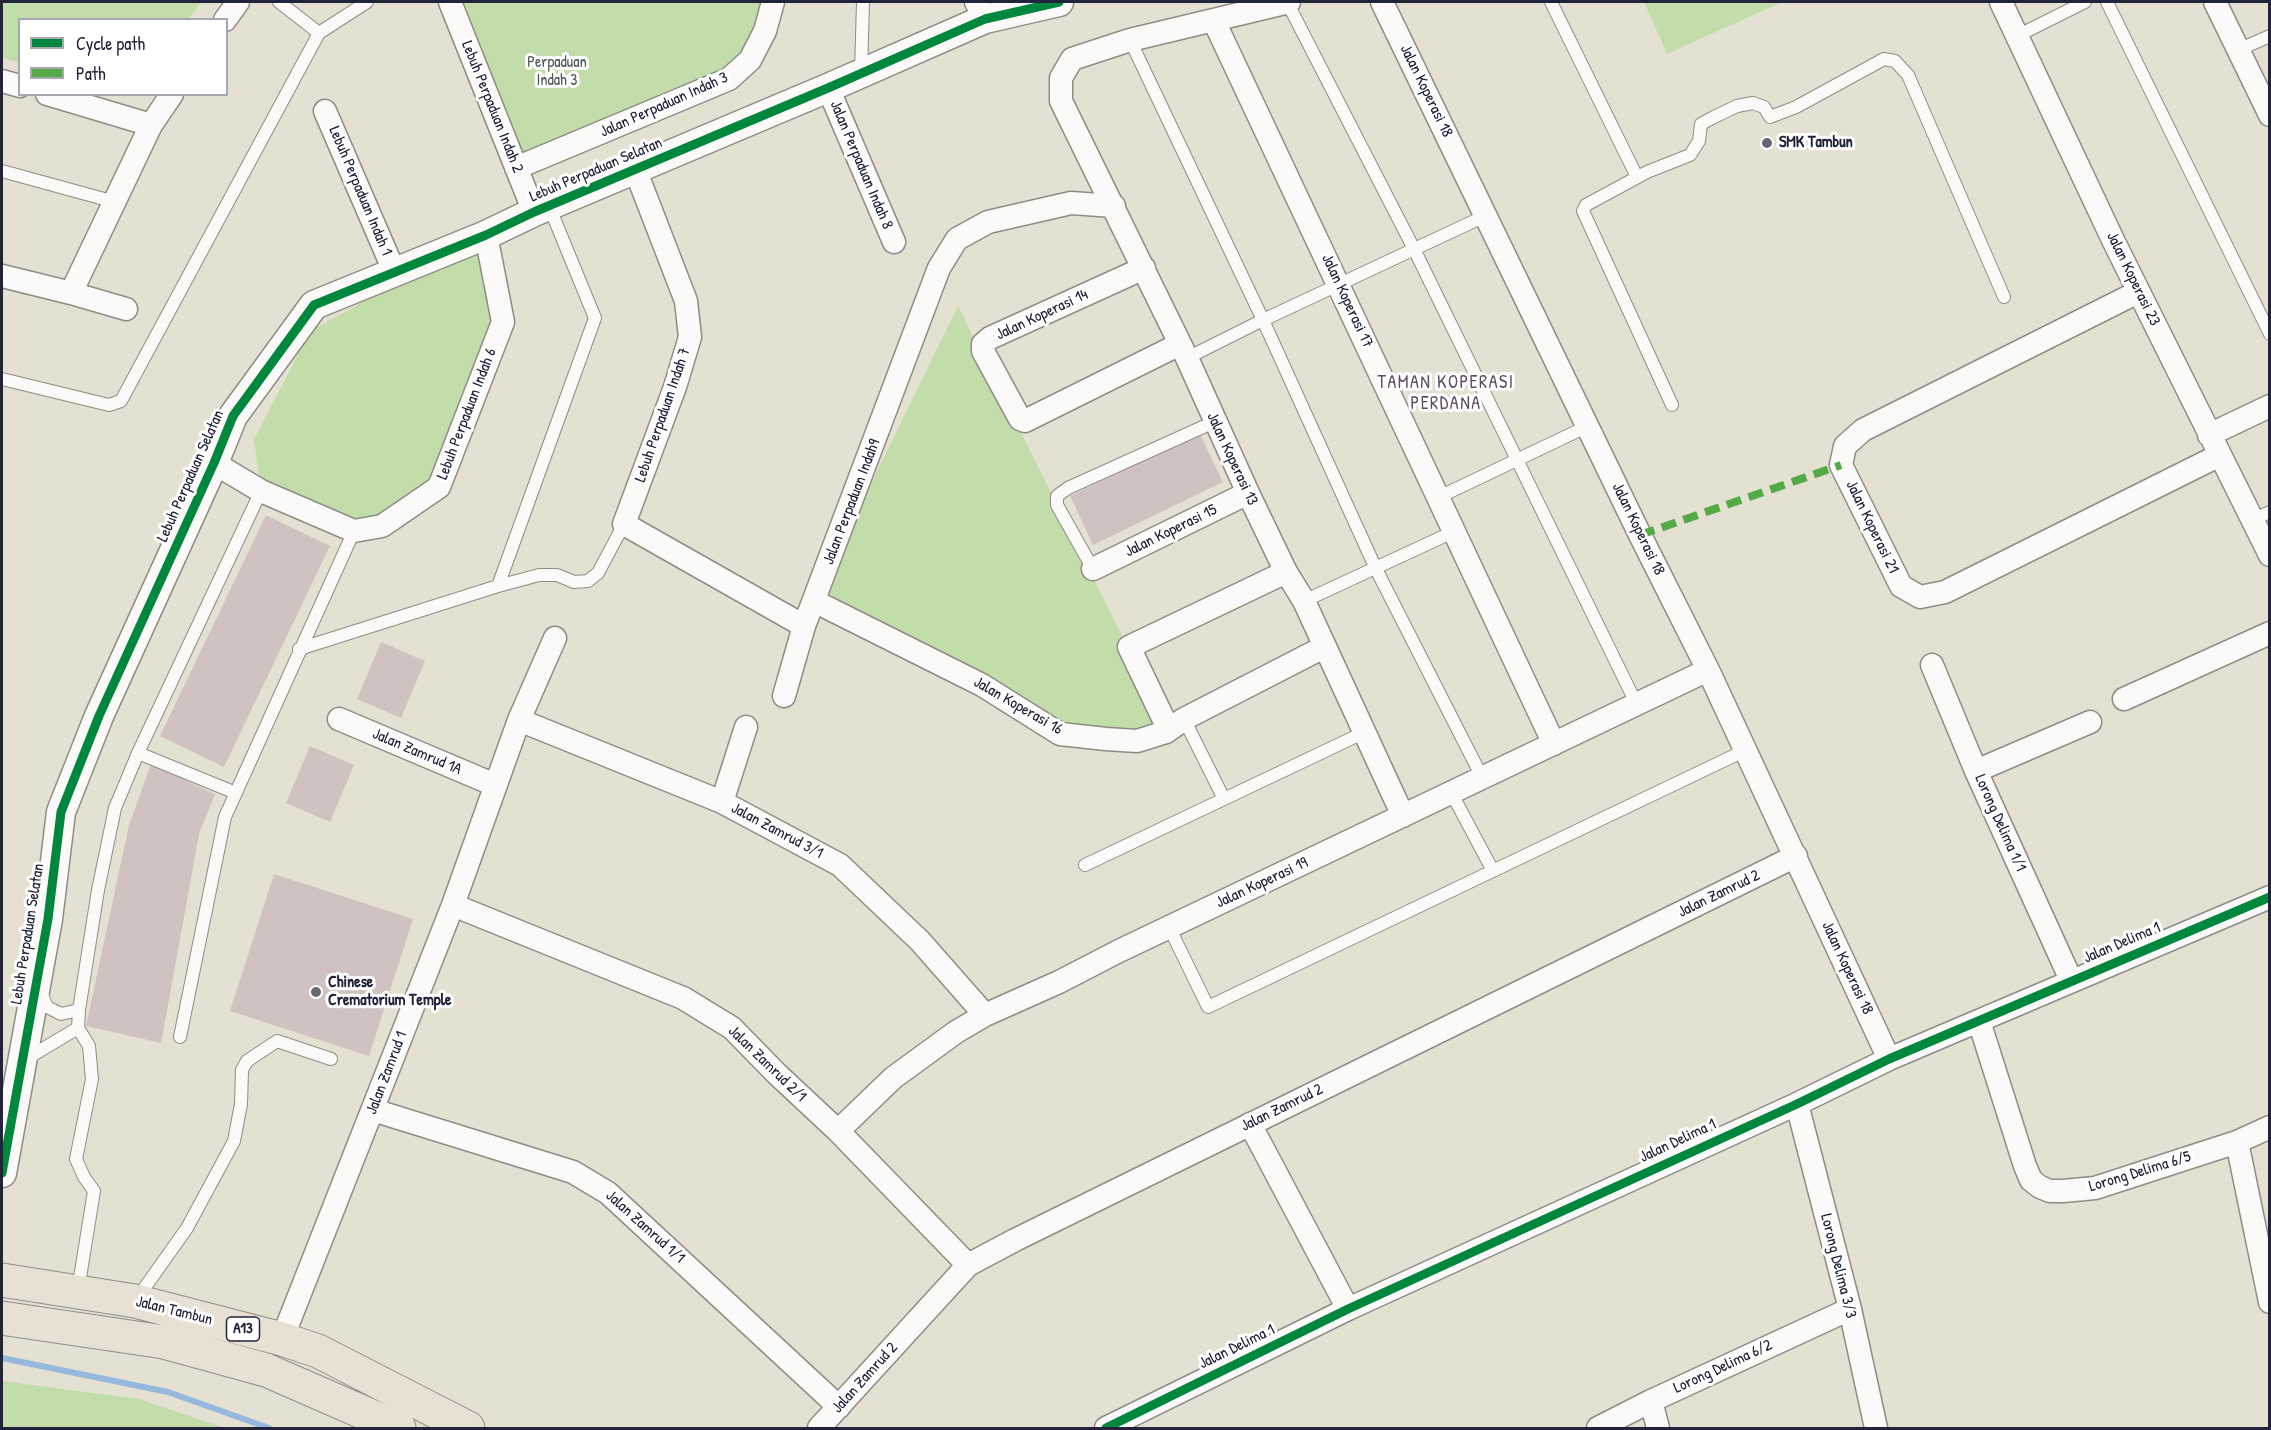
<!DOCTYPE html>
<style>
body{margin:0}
#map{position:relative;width:2271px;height:1430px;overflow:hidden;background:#e4e1d2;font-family:"Patrick Hand",sans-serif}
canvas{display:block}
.frame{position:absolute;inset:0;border:3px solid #22223b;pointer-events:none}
.legend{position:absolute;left:18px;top:18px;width:210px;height:78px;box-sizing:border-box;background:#fff;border:2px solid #a7a7b1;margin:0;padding:8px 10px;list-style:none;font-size:18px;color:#22223b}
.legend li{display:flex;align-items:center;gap:12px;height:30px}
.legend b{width:30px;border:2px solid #a7a7b1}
</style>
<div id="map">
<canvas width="2271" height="1430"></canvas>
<div class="frame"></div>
<ul class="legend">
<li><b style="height:8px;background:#00873e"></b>Cycle path</li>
<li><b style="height:8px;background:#53aa46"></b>Path</li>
</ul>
</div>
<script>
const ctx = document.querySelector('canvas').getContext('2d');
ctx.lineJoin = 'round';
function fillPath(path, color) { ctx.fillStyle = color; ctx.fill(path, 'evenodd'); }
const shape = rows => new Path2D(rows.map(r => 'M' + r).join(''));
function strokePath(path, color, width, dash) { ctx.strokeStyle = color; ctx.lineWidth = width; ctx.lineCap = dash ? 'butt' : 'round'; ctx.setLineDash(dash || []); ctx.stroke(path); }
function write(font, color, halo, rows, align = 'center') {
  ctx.font = font + ' "Patrick Hand",sans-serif'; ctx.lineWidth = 6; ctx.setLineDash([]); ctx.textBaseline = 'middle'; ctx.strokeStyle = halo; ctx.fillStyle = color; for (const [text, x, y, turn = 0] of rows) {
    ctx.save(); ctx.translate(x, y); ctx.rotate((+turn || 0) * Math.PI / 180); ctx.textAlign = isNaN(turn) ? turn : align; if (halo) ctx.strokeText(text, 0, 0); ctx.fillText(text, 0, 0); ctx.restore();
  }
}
fillPath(shape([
 [2,2,201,2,189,19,20,20,19,63,2,57],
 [456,2,772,2,750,60,516,168],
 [1644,2,1782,2,1667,54],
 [486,235,503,322,439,487,354,531,261,491,254,440,310,331],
 [958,306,1164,720,1148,737,1060,734,820,588],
 [2,1381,139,1399,225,1428,2,1428]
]), '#c2ddaa');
strokePath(shape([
 [2,1358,168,1392,269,1428]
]), '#95b8dc', 6);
fillPath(shape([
 [1200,434,1223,482,1093,545,1070,496],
 [266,515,330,546,224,767,160,736],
 [381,642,425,661,401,718,357,699],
 [310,746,354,765,330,822,286,803],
 [151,764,215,794,199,834,161,1043,86,1026,129,825],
 [274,874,413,919,369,1056,230,1011]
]), '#d1c2c2');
const service = shape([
 [1287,2,1414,249,1637,705],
 [1551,2,1637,177],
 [2107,2,2270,334],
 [319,33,367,2],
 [2017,36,2085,2],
 [1130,40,1263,320,1376,569,1483,779],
 [2238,50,2270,36],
 [861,72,863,2],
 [2,171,115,202],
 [1187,358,1263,320,1487,215],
 [2,379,109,405,121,401,319,33,279,2],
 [1672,405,1583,211,1586,205,1647,172,1690,155,1699,141,1701,124,1712,118,1737,106,1753,103,1764,107,1770,117,1796,107,1884,59,1895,61,1908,75,2004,297],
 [1439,497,1588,426],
 [2252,520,2270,512],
 [1093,569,1057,505,1057,496,1068,488,1214,422],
 [498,586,595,318,549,206],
 [1304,601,1453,532],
 [299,649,498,586,539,575,557,575,574,582,588,581,598,573,624,524],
 [1184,719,1224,799],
 [138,753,236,793],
 [1452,794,1493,871],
 [1085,865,1365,732],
 [1169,927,1208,1007,1746,750],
 [41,992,47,1007,61,1014,79,1010],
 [78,1028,89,1046,92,1079,76,1159,84,1177,94,1191,78,1290],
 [180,1037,225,817,354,531],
 [26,1059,78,1028,79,1010,98,890,115,808,138,753,261,491],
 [136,1300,187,1228,234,1141,241,1104,242,1070,247,1061,277,1041,331,1059]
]);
const minor = shape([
 [450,2,534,212],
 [976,2,985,19],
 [1289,2,1130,40,1072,59,1061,78,1061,101,1187,358,1248,493,1286,572,1304,601,1403,816],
 [1382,2,1640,535,1708,670,1889,1059],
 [2001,2,2113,240,2270,555],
 [2215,2,2270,115],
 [225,20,238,2],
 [1214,21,1554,744],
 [2,81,20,86],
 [828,88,894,242],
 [47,94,151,125],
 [325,111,394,271],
 [516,168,729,79,750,60,765,31,773,2],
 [635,169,686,301,690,337,675,387,624,524,804,626],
 [1144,268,990,338,983,344,983,351,1020,419,1025,421,1180,344],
 [2,276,71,293,126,309],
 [2138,292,1863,430,1845,446,1841,465,1901,586,1920,597,1945,592,2220,455],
 [71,293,151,125,172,94],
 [2209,435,2270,406],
 [214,463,261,491,354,531,382,526,439,487,503,322,486,235],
 [1093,569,1248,493],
 [814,601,982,685,1060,734,1106,739,1137,741,1166,732,1184,719,1324,647],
 [1932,665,1976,771,2071,980],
 [784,696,804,626,939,268,957,239,988,222,1071,203,1114,206],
 [2124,699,2270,633],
 [339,719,495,785],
 [519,720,722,802,840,865,920,941,985,1015],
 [1166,732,1164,720,1129,647,1286,572],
 [1976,771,2090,722],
 [722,802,746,727],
 [453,905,683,998,732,1028,777,1074,838,1131,968,1265],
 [1979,1021,2025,1166,2031,1180,2040,1187,2050,1191,2063,1191,2095,1188,2237,1142,2270,1127],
 [1797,1104,1850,1309,1876,1428],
 [373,1110,573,1172,608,1193,839,1407],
 [1250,1124,1348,1309],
 [838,1131,893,1078,956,1032,985,1015,1059,982,1119,951,1708,670],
 [2237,1142,2270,1302],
 [282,1339,453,905,519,720,555,638],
 [1651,1401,1658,1428],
 [819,1428,968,1265,1015,1240,1796,856],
 [1106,1428,1348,1309,1797,1104,1889,1059,2270,897],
 [1598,1428,1651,1401,1850,1309]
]);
const tertiary = shape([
 [2,1173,48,919,61,812,99,716,214,463,233,416,314,305,486,235,534,212,828,88,985,19,1059,2]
]);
const primary = shape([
 [2,1280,135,1301,282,1339,318,1351,468,1428],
 [2,1318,164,1342,266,1370,399,1428]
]);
strokePath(service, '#8d8c88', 14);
strokePath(minor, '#8d8c88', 25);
strokePath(tertiary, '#8d8c88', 31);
strokePath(primary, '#8d8c88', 35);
strokePath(service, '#fbfaf8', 12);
strokePath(minor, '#fbfaf8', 22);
strokePath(tertiary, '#fbfaf8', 28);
strokePath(primary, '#e7e1d4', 33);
strokePath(shape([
 [1640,535,1841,465]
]), '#53aa46', 8, [15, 8]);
strokePath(shape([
 [2,1173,48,919,61,812,99,716,214,463,233,416,314,305,486,235,534,212,828,88,985,19,1059,2],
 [1106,1428,1348,1309,1797,1104,1889,1059,2270,897]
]), '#00873e', 9);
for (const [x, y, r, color] of [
 [1767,143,6,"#666570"],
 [316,992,6,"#666570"]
]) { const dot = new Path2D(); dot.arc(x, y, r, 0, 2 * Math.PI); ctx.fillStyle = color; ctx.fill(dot); strokePath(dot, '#fff', 2); }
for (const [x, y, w] of [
 [243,1329,33]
]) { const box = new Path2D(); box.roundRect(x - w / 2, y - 12, w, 24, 4.5); ctx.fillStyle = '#fff'; ctx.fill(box); strokePath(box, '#22223b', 1.5); }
write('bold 15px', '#22223b', null, [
 ["A13",243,1329]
]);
write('16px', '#4a5953', '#fff', [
 ["Perpaduan",557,63],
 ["Indah 3",557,81]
]);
write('16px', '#22223b', '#fff', [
 ["Jalan Koperasi 18",1426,91,64],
 ["Jalan Perpaduan Indah 3",664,105,-24],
 ["Lebuh Perpaduan Indah 2",492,107,68],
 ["Jalan Perpaduan Indah 8",861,165,67],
 ["Lebuh Perpaduan Selatan",596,170,-23],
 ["Lebuh Perpaduan Indah 1",360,191,67],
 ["Jalan Koperasi 23",2133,279,64],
 ["Jalan Koperasi 17",1347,301,65],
 ["Jalan Koperasi 14",1042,315,-25],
 ["Lebuh Perpaduan Indah 6",467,414,-69],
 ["Lebuh Perpaduan Indah 7",663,415,-71],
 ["Jalan Koperasi 13",1232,459,65],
 ["Lebuh Perpaduan Selatan",191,476,-66],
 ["Jalan Perpaduan Indah9",852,502,-69],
 ["Jalan Koperasi 21",1872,527,64],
 ["Jalan Koperasi 18",1638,529,64],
 ["Jalan Koperasi 15",1171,531,-26],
 ["Jalan Koperasi 16",1018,706,30],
 ["Jalan Zamrud 1A",417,752,23],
 ["Lorong Delima 1/1",2000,823,66],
 ["Jalan Zamrud 3/1",777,831,28],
 ["Jalan Koperasi 19",1262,883,-25],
 ["Jalan Zamrud 2",1719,894,-26],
 ["Lebuh Perpaduan Selatan",28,934,-81],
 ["Jalan Delima 1",2122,943,-23],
 ["Jalan Koperasi 18",1847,968,65],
 ["Jalan Zamrud 2/1",767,1064,44],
 ["Jalan Zamrud 1",387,1073,-69],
 ["Jalan Zamrud 2",1282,1108,-26],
 ["Jalan Delima 1",1678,1141,-25],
 ["Lorong Delima 6/5",2140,1172,-17],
 ["Jalan Zamrud 1/1",645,1227,42],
 ["Lorong Delima 3/3",1838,1266,76],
 ["Jalan Tambun",174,1311,14],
 ["Jalan Delima 1",1237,1347,-26],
 ["Lorong Delima 6/2",1723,1367,-25],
 ["Jalan Zamrud 2",865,1378,-48]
]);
write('bold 16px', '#22223b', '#fff', [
 ["SMK Tambun",1779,143],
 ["Chinese",328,983],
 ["Crematorium Temple",328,1001]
], 'left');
ctx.letterSpacing = '1.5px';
write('18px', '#614a64', '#fff', [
 ["TAMAN KOPERASI",1446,383],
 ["PERDANA",1446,404]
]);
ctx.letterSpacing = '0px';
</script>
